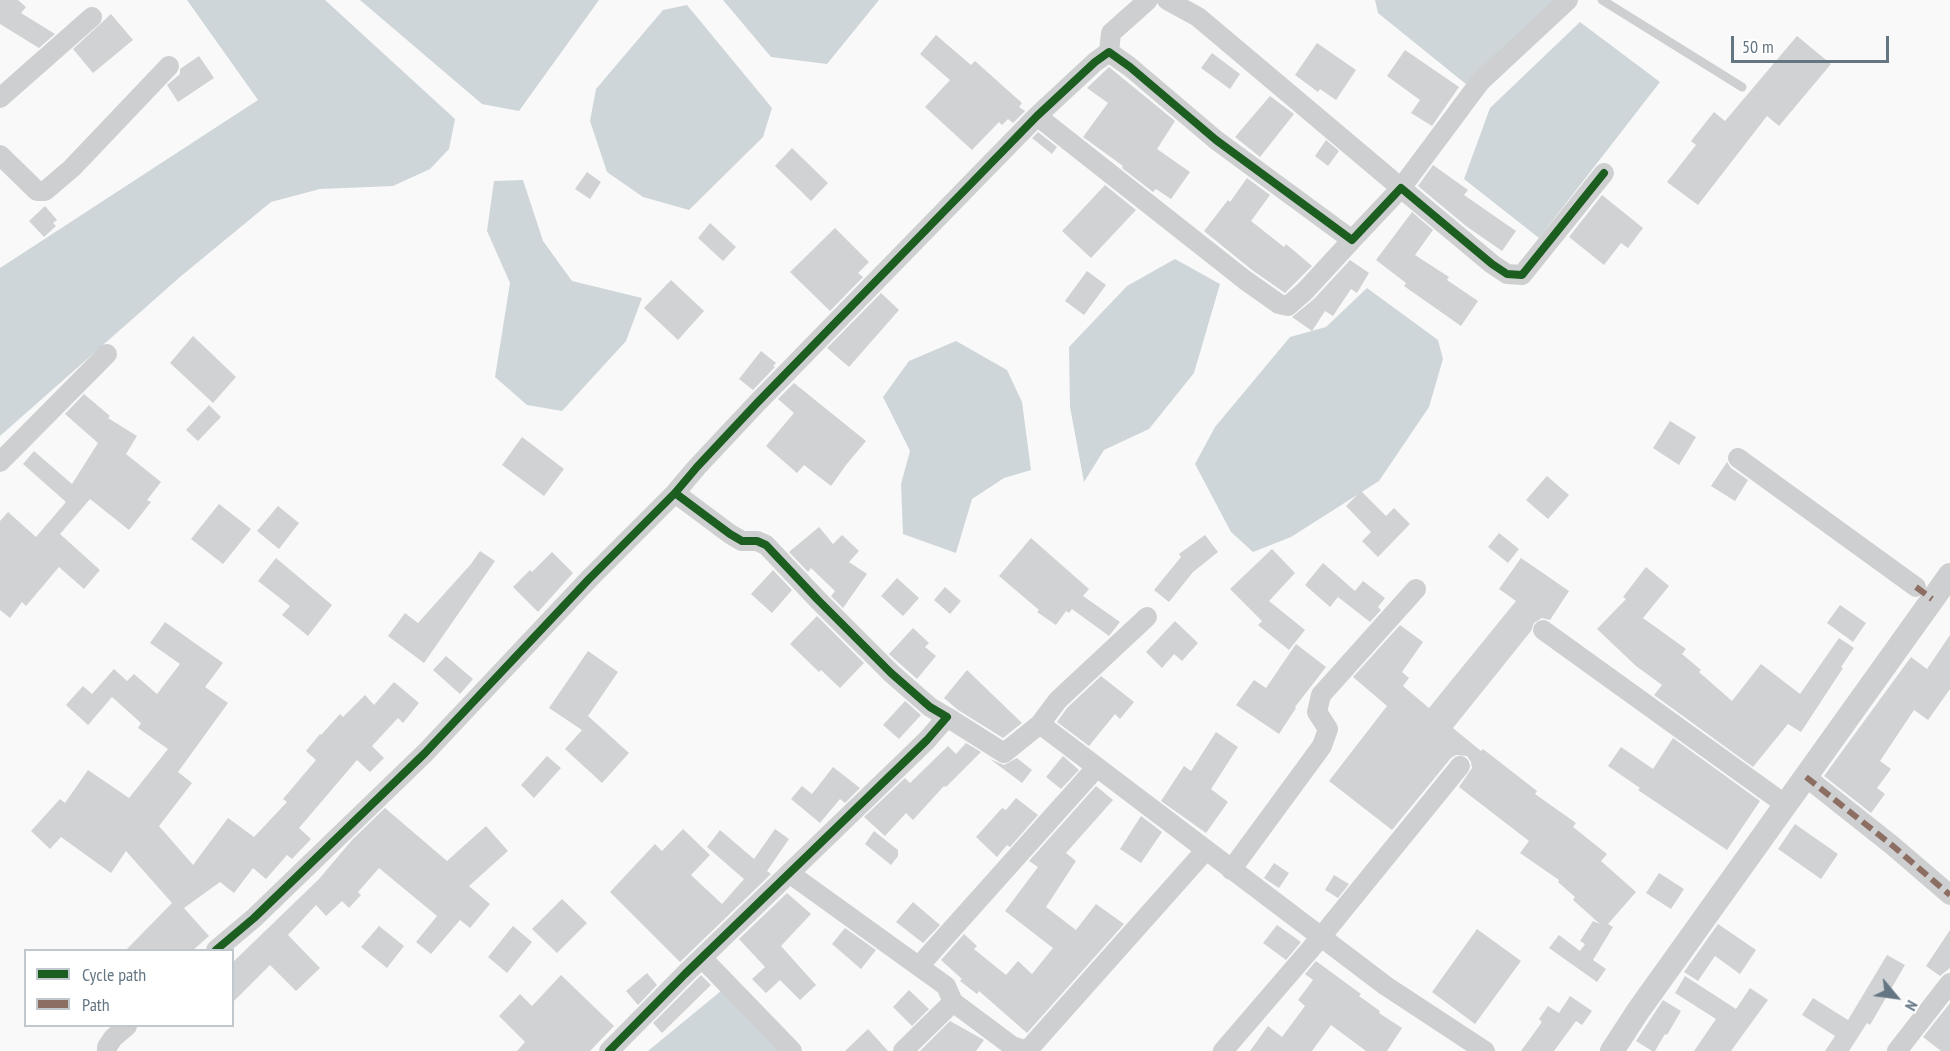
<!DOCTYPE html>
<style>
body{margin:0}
#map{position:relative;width:1950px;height:1051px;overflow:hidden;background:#f9f9f9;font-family:"PT Sans Narrow",sans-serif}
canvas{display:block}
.legend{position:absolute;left:24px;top:949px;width:210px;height:78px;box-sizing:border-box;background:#fff;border:2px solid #c1c8cd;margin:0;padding:8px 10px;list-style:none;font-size:18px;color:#657683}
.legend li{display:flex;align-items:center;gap:12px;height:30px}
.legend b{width:30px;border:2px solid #c1c8cd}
.north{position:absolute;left:1866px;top:967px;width:60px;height:60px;-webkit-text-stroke:4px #fff;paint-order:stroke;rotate:119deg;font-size:16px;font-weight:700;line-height:24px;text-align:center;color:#657683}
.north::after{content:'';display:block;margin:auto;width:21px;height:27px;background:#657683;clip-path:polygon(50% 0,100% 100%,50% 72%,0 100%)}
.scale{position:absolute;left:1731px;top:36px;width:158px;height:27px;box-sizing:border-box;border:3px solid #657683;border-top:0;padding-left:8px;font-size:18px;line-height:21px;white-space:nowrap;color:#657683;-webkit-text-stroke:4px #fff;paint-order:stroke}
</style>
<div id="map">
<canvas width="1950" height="1051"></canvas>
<ul class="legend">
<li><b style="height:8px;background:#1b5e20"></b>Cycle path</li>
<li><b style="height:8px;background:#8d6e63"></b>Path</li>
</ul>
<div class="north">N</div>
<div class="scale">50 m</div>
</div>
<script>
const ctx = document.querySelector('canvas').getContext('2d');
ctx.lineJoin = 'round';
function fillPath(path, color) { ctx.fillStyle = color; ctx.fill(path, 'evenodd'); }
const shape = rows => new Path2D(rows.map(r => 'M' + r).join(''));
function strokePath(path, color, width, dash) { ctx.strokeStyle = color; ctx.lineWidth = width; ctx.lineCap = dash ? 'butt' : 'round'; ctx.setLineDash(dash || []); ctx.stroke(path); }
fillPath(shape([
 [187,0,325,0,455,119,449,149,430,169,393,186,320,189,271,202,180,277,0,436,0,268,258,100],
 [360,0,599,0,519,111,482,104],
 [723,0,879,0,827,64,771,57],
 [1375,0,1560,0,1472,89,1378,13],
 [687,5,772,108,763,137,689,210,643,197,607,172,590,121,596,89,663,10],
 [1580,22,1660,82,1539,238,1464,179,1490,108],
 [523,180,543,241,572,281,642,298,626,341,562,411,527,405,495,377,510,283,487,231,494,181],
 [1175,259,1220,284,1194,373,1149,429,1104,450,1084,482,1070,407,1069,347,1127,286],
 [1367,288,1438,340,1443,359,1429,407,1379,481,1291,537,1253,552,1231,532,1195,464,1215,427,1290,337,1326,327],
 [956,341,1007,370,1022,402,1031,470,1004,478,972,499,956,553,903,534,901,484,910,451,883,397,909,361],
 [727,986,791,1051,648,1051]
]), '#ced6d9');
fillPath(shape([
 [0,0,18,0,26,7,21,13,55,34,39,48,0,24],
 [111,14,133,40,93,73,73,49],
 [936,35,971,65,975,61,1022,103,1019,107,1025,111,1013,123,1008,119,1002,125,999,122,972,150,925,107,950,80,920,54],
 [1797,36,1831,64,1779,126,1767,116,1698,205,1667,182,1696,145,1691,141,1714,112,1725,121],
 [1317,43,1356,70,1336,100,1320,89,1318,92,1295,75],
 [1405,50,1459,87,1432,126,1411,113,1420,100,1387,76],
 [1212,53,1240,74,1230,89,1201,68],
 [199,56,214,78,178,102,167,85,180,74,180,69],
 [1109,67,1175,121,1157,149,1190,172,1171,199,1156,189,1153,192,1122,168,1123,166,1083,137,1108,103,1087,88],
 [1270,96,1294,114,1260,157,1235,137],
 [1038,132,1057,147,1052,154,1032,138],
 [1326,140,1339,151,1328,166,1315,156],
 [792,148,828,183,811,201,775,166],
 [1433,165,1468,190,1464,195,1516,231,1502,251,1466,226,1418,186],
 [587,172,601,182,590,199,575,189],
 [1247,178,1270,195,1251,221,1284,247,1286,244,1312,266,1285,293,1252,270,1204,231,1228,200,1230,202],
 [1105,185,1136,210,1091,258,1062,231],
 [1602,195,1643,228,1628,248,1621,243,1604,265,1569,237],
 [45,206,57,220,53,223,56,226,44,237,29,221],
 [1412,212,1433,230,1415,255,1449,277,1447,280,1478,301,1461,326,1404,286,1406,283,1376,260],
 [710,223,736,247,723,261,698,238],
 [835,228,869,262,858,273,863,277,830,311,790,272],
 [1350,260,1369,273,1357,293,1351,289,1333,316,1325,311,1312,331,1292,317,1314,299],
 [1087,271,1106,285,1084,315,1065,301],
 [671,280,704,311,678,340,644,308],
 [881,293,899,310,849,367,827,348],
 [193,336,236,377,213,403,170,363],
 [761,351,776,363,773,366,775,367,753,390,739,379],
 [794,383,866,441,846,465,831,486,804,465,797,473,766,446,794,413,778,399],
 [84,394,110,416,108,418,137,436,126,454,161,482,147,500,151,502,129,530,90,499,60,534,100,570,84,589,59,567,26,606,22,602,10,618,0,610,0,521,8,512,36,537,66,502,23,464,34,451,72,484,98,443,65,414],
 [209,405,221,417,198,441,186,430],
 [1670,421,1696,437,1679,465,1653,448],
 [522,437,564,469,544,496,502,465],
 [1727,462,1731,468,1748,480,1735,501,1711,486],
 [1547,476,1569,495,1548,519,1526,500],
 [1361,491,1386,516,1394,508,1410,524,1378,557,1362,541,1371,532,1346,506],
 [219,504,251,529,223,564,191,539],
 [278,506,299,523,279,549,257,531],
 [819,527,833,544,842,535,859,551,849,562,867,574,843,608,831,596,835,591,811,568,808,572,789,552],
 [1499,533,1519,549,1508,563,1488,547],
 [1205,535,1218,552,1193,572,1169,602,1154,590,1181,557,1179,554],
 [1031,538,1089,589,1083,596,1120,622,1109,636,1072,609,1069,613,1066,611,1056,625,1037,612,1039,610,999,576],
 [1272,549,1295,573,1269,601,1305,630,1289,650,1258,625,1262,621,1230,589],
 [480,551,495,561,424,663,388,636,405,613,418,623,471,564],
 [552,552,573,573,538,612,513,587,530,570,532,572],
 [276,558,332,605,308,636,282,615,290,606,258,581],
 [1521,558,1569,591,1550,620,1542,618,1534,623,1531,631,1453,728,1481,751,1483,749,1537,791,1535,794,1576,823,1573,827,1607,854,1601,861,1636,892,1608,924,1613,927,1593,960,1606,969,1597,982,1549,948,1559,935,1580,951,1585,944,1580,941,1593,921,1600,924,1573,900,1575,897,1558,882,1559,880,1520,853,1529,841,1459,787,1472,768,1471,762,1467,756,1456,755,1451,758,1392,830,1329,781,1387,706,1353,677,1400,625,1423,642,1402,672,1409,678,1403,686,1429,708,1516,601,1499,589],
 [1323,563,1355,591,1363,581,1385,598,1378,607,1381,610,1370,622,1338,597,1330,607,1305,585],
 [1646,567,1669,586,1643,618,1686,649,1682,654,1701,670,1699,672,1732,701,1761,664,1800,694,1839,638,1854,648,1841,667,1843,668,1801,732,1788,724,1753,767,1654,695,1662,685,1636,666,1597,629,1626,599,1623,597],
 [773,570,792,590,772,613,751,594],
 [897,578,919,598,903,616,881,596],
 [945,587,961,601,950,614,934,600],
 [1840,605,1866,623,1853,642,1827,623],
 [817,616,864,663,840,688,821,670,819,672,790,644],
 [1175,621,1198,643,1182,661,1174,654,1162,668,1146,652],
 [165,622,223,663,205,687,228,703,178,772,192,783,159,826,193,865,228,818,254,837,287,802,283,799,316,760,306,751,320,734,321,735,340,714,343,717,365,695,374,705,394,682,419,703,403,723,398,718,372,746,384,758,370,772,357,760,299,828,311,839,292,859,287,855,266,879,253,868,234,893,220,882,184,908,209,936,192,951,125,951,172,903,126,851,111,873,61,837,50,849,31,831,60,799,65,803,88,770,129,798,168,749,138,728,141,723,112,697,88,725,66,705,83,686,92,694,114,669,127,681,134,674,157,694,180,664,150,643],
 [913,628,929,643,925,647,936,656,917,679,889,654],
 [1950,635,1950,689,1928,720,1914,710,1880,761,1891,769,1877,788,1885,794,1871,813,1824,776,1911,657,1927,669],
 [1296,644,1326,667,1295,707,1296,708,1279,734,1236,705,1254,680,1266,688],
 [588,651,618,672,588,716,629,753,602,783,565,749,582,730,549,708],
 [446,656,473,679,460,694,433,670],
 [967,670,1022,723,1003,738,958,710,944,698],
 [1101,676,1134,702,1120,719,1115,714,1089,746,1057,722,1067,708],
 [905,701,921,715,899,739,883,725],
 [1216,732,1238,747,1211,789,1228,802,1206,833,1161,801,1184,766,1191,771],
 [1673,738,1760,801,1727,850,1638,790,1640,788,1608,766,1621,747,1653,769],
 [966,743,981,752,946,787,944,786,913,820,906,813,885,836,864,817,905,778,910,783,948,746,956,754],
 [547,756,561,768,534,798,521,785],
 [1063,756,1079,770,1061,789,1046,777],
 [1017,758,1032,770,1022,783,990,759,1004,765],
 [833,767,860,788,845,803,840,799,820,823,791,799,802,786,812,794],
 [1096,786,1113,800,1066,853,1076,861,1046,907,1076,930,1096,904,1124,924,1027,1033,979,991,977,994,960,981,962,979,941,960,964,934,977,946,974,949,1006,975,1018,961,1032,974,1053,948,1005,911,1038,867,1029,861],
 [1016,798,1038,815,1010,847,1007,845,997,857,976,837,1002,808,1006,810],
 [385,808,447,861,486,826,508,851,469,886,490,904,470,928,460,920,431,954,416,942,437,916,379,868,358,892,361,895,349,908,342,901,326,916,316,905,288,935,320,968,296,991,270,965,232,1003,232,963,319,879,352,840],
 [1141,816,1162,832,1141,863,1120,849],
 [1795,824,1838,854,1821,879,1778,849],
 [683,829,710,855,691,875,722,904,744,879,707,847,720,830,754,859,775,829,789,839,767,871,771,874,680,962,610,892,655,844,662,851],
 [874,831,898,850,898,856,891,865,865,844],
 [1274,863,1289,873,1279,888,1264,878],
 [1659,873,1684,889,1671,909,1646,893],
 [1334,875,1349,884,1338,898,1325,890],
 [787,893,811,914,781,946,816,985,800,1000,780,980,766,993,752,979,765,967,739,939],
 [562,899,587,923,557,953,532,929],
 [913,902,940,925,923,943,896,922],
 [1718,924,1756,950,1740,974,1715,956,1698,981,1684,972],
 [1277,925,1301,942,1286,960,1263,943],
 [379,926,404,946,387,968,361,947],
 [513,926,532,942,507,973,488,957],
 [845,928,876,950,861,969,832,944],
 [1477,929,1521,961,1475,1024,1432,992],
 [1950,930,1950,968,1940,976,1926,966],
 [1887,955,1905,965,1870,1025,1867,1023,1849,1051,1825,1051,1835,1036,1802,1015,1813,998,1848,1020],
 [1316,961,1361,994,1359,996,1380,1011,1379,1013,1402,1028,1387,1051,1366,1051,1331,1025,1312,1051,1250,1051,1268,1026,1282,1037,1305,1006,1298,1000,1313,980,1305,974],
 [647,973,657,985,638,1005,626,991],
 [561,975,614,1026,590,1051,517,1051,525,1042,499,1016,520,994,532,1006],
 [701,975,711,985,662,1033,653,1023],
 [1685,976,1736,1009,1750,988,1768,1000,1731,1051,1694,1051,1716,1019,1675,993],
 [909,990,929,1009,912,1026,893,1007],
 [1570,996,1592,1011,1582,1025,1576,1021,1554,1051,1521,1051,1542,1022,1539,1019,1548,1006,1559,1013],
 [1663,1000,1681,1011,1667,1035,1665,1034,1655,1051,1652,1051,1636,1041],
 [1950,1003,1950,1051,1941,1051,1923,1037],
 [950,1021,984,1040,976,1051,920,1051],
 [868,1029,888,1051,845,1051]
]), '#d0d2d3');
strokePath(shape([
 [1602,0,1742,87]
]), '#cecfd0', 9);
strokePath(shape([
 [1167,0,1198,17,1401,188,1480,82,1568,0],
 [1109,52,1111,33,1148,0],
 [0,98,92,17],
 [1037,116,1245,280,1279,304,1288,306,1305,291,1352,240],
 [0,155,37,191,45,191,72,168,169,66],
 [1738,458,1916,587],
 [0,462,107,354],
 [1543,630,1786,805],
 [947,717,1004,753,1040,724,1058,700,1147,617],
 [1040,724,1386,986,1485,1051],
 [1806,777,1893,846,1950,895],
 [1231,870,1322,746,1328,729,1317,712,1321,695,1416,589],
 [789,873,946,986,953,1002,1012,1046,1027,1051],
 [216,950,254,918,425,753,589,579,675,493,697,467,757,403,1037,116,1095,62,1109,52,1130,67,1216,140,1352,240,1401,188,1492,264,1507,274,1522,275,1604,173],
 [702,958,792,1051],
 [919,966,1097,767],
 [107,1051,107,1047,113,1038,127,1026],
 [609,1051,685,974,927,740,947,717,930,707,891,673,818,600,766,545,757,541,742,541,730,534,675,493],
 [903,1051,953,1002],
 [1027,1051,1205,851],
 [1223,1051,1321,937,1460,766],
 [1897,1051,1950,983]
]), '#cecfd0', 20);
strokePath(shape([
 [1612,1051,1638,1011,1950,575]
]), '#cecfd0', 24);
strokePath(shape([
 [1916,587,1932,599],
 [1806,777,1893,846,1950,895]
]), '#8d6e63', 6, [12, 6]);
strokePath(shape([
 [216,950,254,918,425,753,589,579,675,493,697,467,757,403,1037,116,1095,62,1109,52,1130,67,1216,140,1352,240,1401,188,1492,264,1507,274,1522,275,1604,173],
 [609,1051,685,974,927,740,947,717,930,707,891,673,818,600,766,545,757,541,742,541,730,534,675,493]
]), '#1b5e20', 8);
</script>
